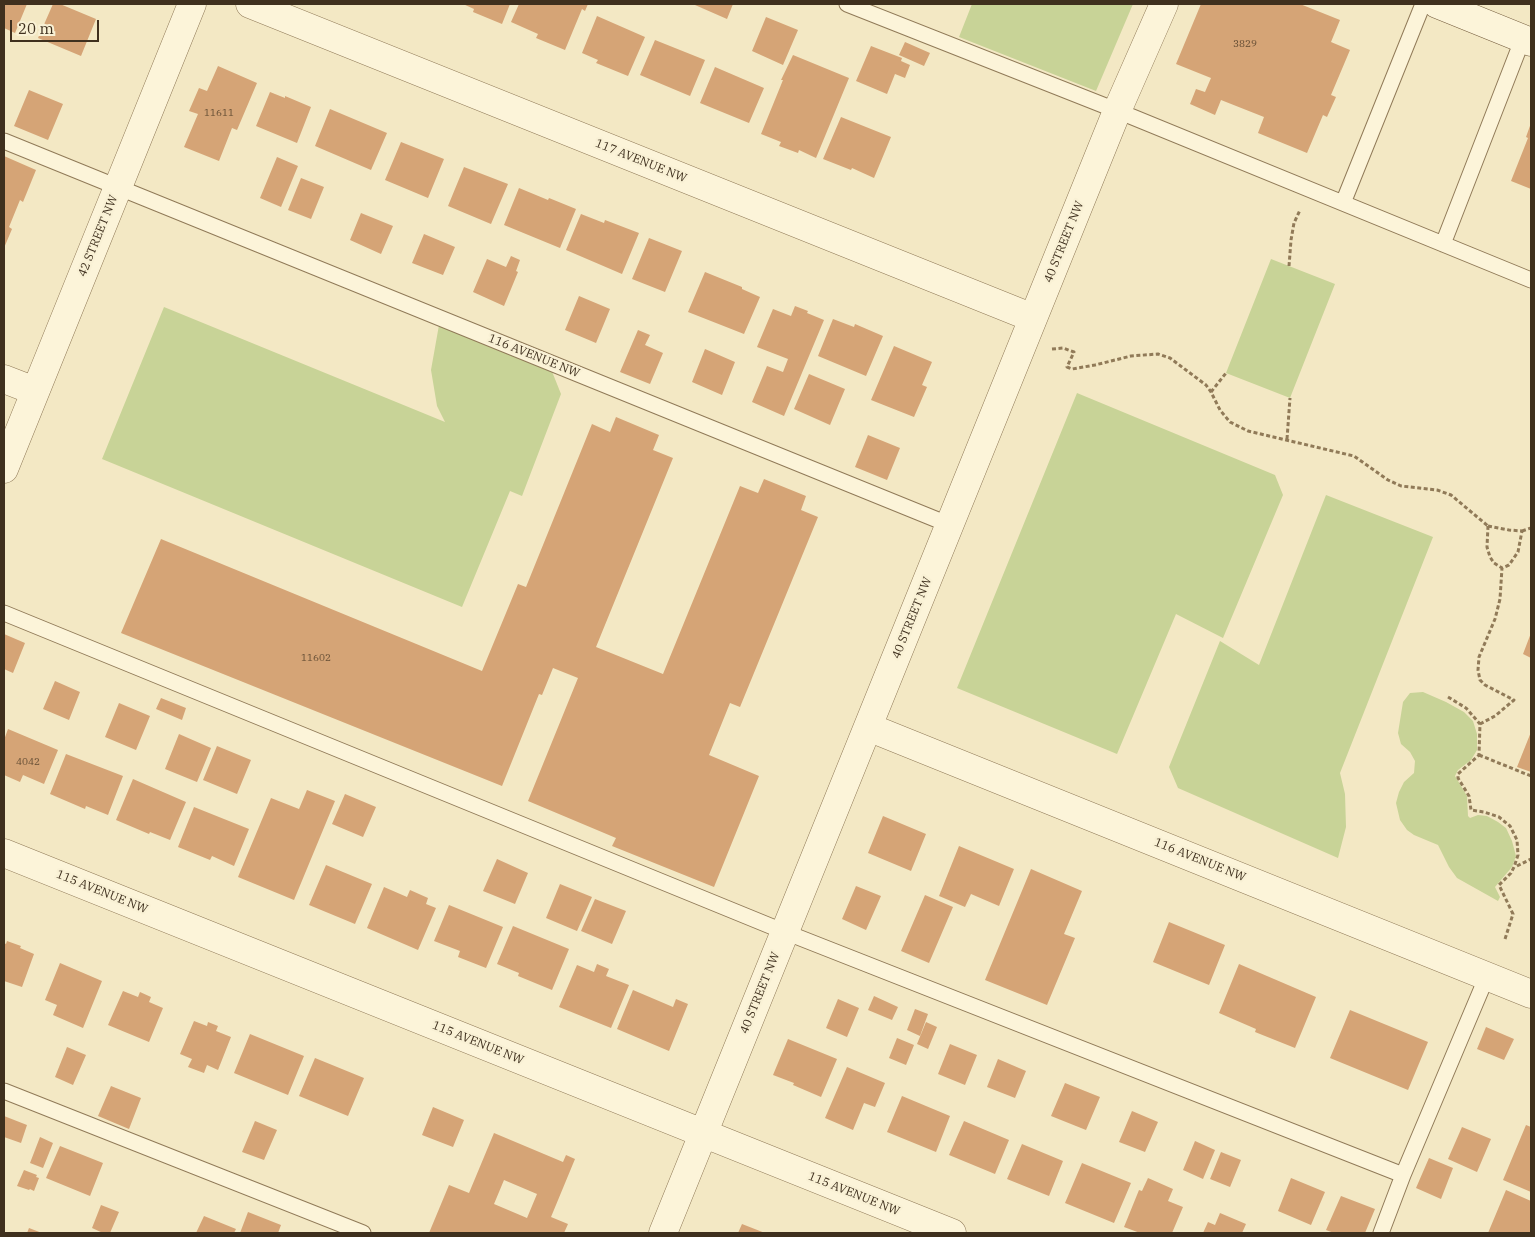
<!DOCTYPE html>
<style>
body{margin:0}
#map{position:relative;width:1535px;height:1237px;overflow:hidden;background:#f3e8c4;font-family:"IBM Plex Serif",serif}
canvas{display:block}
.frame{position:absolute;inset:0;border:5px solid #3f301e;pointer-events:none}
.scale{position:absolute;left:10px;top:20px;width:89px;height:22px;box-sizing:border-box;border:2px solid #3f301e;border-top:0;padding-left:6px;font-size:15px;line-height:18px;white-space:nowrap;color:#3f301e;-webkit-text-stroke:4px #f9f1d5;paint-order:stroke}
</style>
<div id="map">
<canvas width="1535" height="1237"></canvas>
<div class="frame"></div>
<div class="scale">20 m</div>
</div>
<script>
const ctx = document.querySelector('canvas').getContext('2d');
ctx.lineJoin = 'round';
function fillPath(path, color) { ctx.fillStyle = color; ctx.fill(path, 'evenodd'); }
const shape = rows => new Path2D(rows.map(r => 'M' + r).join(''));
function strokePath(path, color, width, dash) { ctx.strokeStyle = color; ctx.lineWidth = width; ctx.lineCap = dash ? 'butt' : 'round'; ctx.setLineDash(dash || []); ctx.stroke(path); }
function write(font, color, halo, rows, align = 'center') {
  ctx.font = font + ' "IBM Plex Serif",serif'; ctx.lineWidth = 4.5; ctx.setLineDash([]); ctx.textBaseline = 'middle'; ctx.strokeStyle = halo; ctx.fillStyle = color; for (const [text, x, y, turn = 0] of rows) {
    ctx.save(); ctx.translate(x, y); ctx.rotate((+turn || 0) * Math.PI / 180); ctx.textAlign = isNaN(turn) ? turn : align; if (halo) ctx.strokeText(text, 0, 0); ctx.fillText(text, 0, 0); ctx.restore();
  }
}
fillPath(shape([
 [972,4,1133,4,1096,91,959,37],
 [1271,259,1335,284,1290,398,1226,373],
 [164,307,445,422,437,406,431,370,439,325,551,369,561,394,522,496,510,491,462,607,102,459],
 [1077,393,1275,475,1283,495,1223,638,1176,614,1117,754,957,688],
 [1326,495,1433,537,1340,773,1345,794,1346,827,1338,858,1178,788,1169,767,1220,641,1259,665],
 [1423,692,1446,702,1464,712,1473,721,1477,734,1477,750,1471,760,1458,770,1455,776,1467,796,1468,816,1470,818,1478,815,1487,816,1498,822,1506,828,1512,841,1516,856,1512,867,1495,887,1500,897,1498,901,1457,878,1449,867,1438,845,1414,835,1407,830,1400,820,1396,803,1399,792,1404,782,1414,773,1415,761,1410,752,1401,744,1398,733,1403,702,1410,693]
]), '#c8d397');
fillPath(shape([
 [4,4,27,4,15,33,4,28],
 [53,4,60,4,96,19,81,56,38,38],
 [463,4,510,4,502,24,473,12,474,9],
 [519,4,588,4,585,11,582,9,565,50,536,38,538,34,511,22],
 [696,4,733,4,727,19,695,5],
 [1201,4,1300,4,1340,20,1331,42,1350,50,1331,95,1336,97,1327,117,1323,115,1307,153,1258,133,1264,117,1221,100,1215,115,1190,104,1196,89,1205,92,1211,78,1176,64],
 [597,16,645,37,628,76,596,63,598,60,582,53],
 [766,17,798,30,783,65,752,51],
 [655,40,705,60,690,96,640,75],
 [905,42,930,53,924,66,899,55],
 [871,46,902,58,901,61,910,65,905,78,895,74,887,94,856,81],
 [793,55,849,78,816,158,799,150,798,153,779,146,781,142,761,134,783,80,781,80],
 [218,66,257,83,237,130,232,128,219,161,184,147,198,114,189,111,199,88,207,91],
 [715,67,764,88,749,123,700,103],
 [29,90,63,104,48,140,14,126],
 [270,92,285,98,285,96,311,107,297,143,256,126],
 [330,109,387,133,371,170,315,146],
 [841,117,891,137,874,178,852,168,851,170,823,159],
 [1531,123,1531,189,1511,181,1528,138,1526,137],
 [401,142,444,159,428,198,385,180],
 [4,156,36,170,23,202,20,200,9,227,12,229,4,248],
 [277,157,298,166,281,207,260,198],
 [464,167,508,184,491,224,448,206],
 [301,178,324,187,311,219,288,210],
 [519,188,548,200,549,198,576,209,560,248,504,225],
 [361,213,393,226,381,254,350,240],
 [581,214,604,223,605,220,639,233,622,274,566,250],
 [424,234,455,247,443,275,412,263],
 [649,238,682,251,665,292,632,279],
 [511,256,520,260,516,271,518,272,504,306,473,292,487,259,506,267],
 [705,272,742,287,742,289,760,297,744,334,688,312],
 [579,296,610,309,596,343,565,330],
 [795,306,808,311,807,313,824,320,784,416,752,402,767,366,783,372,788,359,757,347,773,309,791,316],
 [833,319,854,327,855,324,883,336,866,376,818,356],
 [638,330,650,335,645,345,663,353,650,384,620,372],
 [894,346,932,362,922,385,927,387,914,417,871,400],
 [705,349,735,362,722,395,692,382],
 [809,374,845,389,830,425,794,409],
 [616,417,659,435,653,450,673,458,596,647,663,674,740,486,758,493,764,479,806,496,801,510,818,517,740,707,730,703,709,755,759,776,714,887,612,846,616,838,528,801,578,678,553,668,542,695,539,694,502,786,121,633,161,539,482,671,518,584,526,587,592,424,610,432],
 [868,435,900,448,887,480,855,467],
 [1531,633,1531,658,1523,654],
 [4,634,25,643,13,673,4,669],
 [55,681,80,692,69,720,43,709],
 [161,698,186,708,182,720,156,709],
 [119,703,150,716,136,750,105,737],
 [8,729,58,750,44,784,23,775,20,782,4,775,4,740],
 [1531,732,1531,772,1517,767],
 [179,734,211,748,197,782,165,769],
 [217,746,251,760,237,794,203,780],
 [66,754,123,776,108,815,86,806,85,809,50,794],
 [133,779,186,802,170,840,150,832,149,834,116,820],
 [307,790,335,801,294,900,238,877,271,798,299,809],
 [345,794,376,807,363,837,332,824],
 [194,807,249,829,234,866,212,856,210,860,178,847],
 [883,816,926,834,911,871,868,853],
 [959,846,1014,869,999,906,971,894,965,907,939,896],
 [497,859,528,873,515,904,483,891],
 [326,865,372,884,355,924,309,905],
 [1031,869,1082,891,1064,934,1075,938,1047,1005,985,980],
 [560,884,592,897,577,931,546,918],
 [856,886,881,896,866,930,842,919],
 [384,887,407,897,410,890,428,898,426,904,436,908,418,950,367,928],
 [925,895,953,907,929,963,901,951],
 [595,899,626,911,612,944,581,931],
 [449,905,503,927,486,968,458,957,460,951,434,941],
 [1169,922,1225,945,1209,985,1153,962],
 [513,926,569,949,552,990,518,976,519,973,497,964],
 [7,941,21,946,20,948,34,954,22,987,4,981,4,943,6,944],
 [60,963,102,981,83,1028,53,1015,57,1005,45,1000],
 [597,964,609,969,606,976,629,985,611,1028,559,1007,577,965,594,972],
 [1239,964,1316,997,1295,1048,1255,1032,1256,1029,1219,1013],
 [633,990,673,1007,676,999,688,1004,669,1051,617,1029],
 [123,991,138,997,140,992,151,997,149,1002,163,1008,149,1042,108,1025],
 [874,996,898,1007,892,1020,868,1010],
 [838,999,859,1008,847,1037,826,1028],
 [915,1009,928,1014,920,1036,907,1030],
 [1350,1010,1428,1042,1408,1090,1330,1058],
 [194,1021,207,1026,208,1022,218,1026,216,1031,231,1037,218,1070,207,1065,204,1073,188,1067,192,1059,180,1054],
 [926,1022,937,1027,928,1049,917,1044],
 [1486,1027,1514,1039,1504,1060,1477,1049],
 [250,1034,304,1056,288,1095,234,1073],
 [897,1038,914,1045,906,1065,889,1058],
 [788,1039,837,1059,821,1097,793,1085,794,1083,773,1075],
 [950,1044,977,1055,965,1085,938,1074],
 [67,1047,86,1055,73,1085,55,1077],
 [315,1058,364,1078,348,1116,299,1096],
 [998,1059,1026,1071,1015,1098,987,1087],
 [847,1067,885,1083,875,1107,864,1103,853,1130,825,1118],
 [1065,1083,1100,1097,1086,1130,1051,1116],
 [111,1086,141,1098,129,1129,98,1116],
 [902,1096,950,1116,936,1152,887,1132],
 [433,1107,464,1120,453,1147,422,1135],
 [1132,1111,1158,1122,1145,1152,1119,1142],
 [4,1116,27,1125,21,1143,4,1137],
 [255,1121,277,1130,264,1160,242,1152],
 [964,1121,1009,1140,995,1174,949,1155],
 [1526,1125,1531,1127,1531,1192,1503,1180],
 [1462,1127,1491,1139,1477,1172,1448,1159],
 [494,1133,563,1162,566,1155,575,1159,551,1217,568,1224,564,1233,429,1233,449,1185,469,1193],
 [504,1180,537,1194,527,1218,494,1204],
 [40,1137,53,1143,43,1168,30,1163],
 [1195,1141,1215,1150,1203,1179,1183,1170],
 [1022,1144,1063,1161,1049,1196,1007,1179],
 [60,1146,103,1163,90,1196,46,1178],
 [1221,1152,1241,1160,1230,1187,1210,1179],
 [1429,1158,1453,1168,1441,1199,1416,1188],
 [1082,1163,1131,1183,1114,1223,1065,1203],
 [24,1170,37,1175,36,1177,39,1178,34,1191,30,1189,29,1190,17,1186],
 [1148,1178,1173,1189,1168,1201,1183,1207,1172,1233,1140,1233,1124,1227,1139,1190,1142,1191],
 [1291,1178,1325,1192,1311,1225,1278,1211],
 [1506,1190,1531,1201,1531,1233,1488,1233],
 [1341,1196,1375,1209,1365,1233,1334,1233,1326,1230],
 [101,1205,119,1212,110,1233,103,1233,92,1228],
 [248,1212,281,1225,278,1233,240,1233],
 [1220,1213,1246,1224,1242,1233,1203,1233,1208,1222,1215,1225],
 [204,1216,236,1229,234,1233,196,1233],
 [742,1224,765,1233,738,1233],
 [29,1228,42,1233,27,1233]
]), '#d5a476');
const service = shape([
 [847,4,1113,109,1531,280],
 [4,141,950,525],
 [1343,203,1423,4],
 [1443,244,1523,38],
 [4,613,785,932,1403,1175],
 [4,1091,363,1233],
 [1381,1233,1403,1175,1487,976]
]);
const minor = shape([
 [250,4,1033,318],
 [4,379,35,391],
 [4,469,192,4],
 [868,727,1531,994],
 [4,853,952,1233],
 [663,1233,1117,111,1164,4]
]);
const secondary = shape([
 [1437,4,1531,42]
]);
strokePath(service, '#907a58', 17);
strokePath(minor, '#907a58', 29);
strokePath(secondary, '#725a3b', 29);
strokePath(shape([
 [1289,266,1291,240,1294,223,1300,210],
 [1052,349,1063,348,1074,352,1067,367,1072,369,1095,365,1131,356,1158,354,1170,358,1206,385,1211,392,1220,410,1230,422,1248,431,1354,456,1388,480,1401,486,1437,490,1451,495,1488,526],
 [1211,392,1226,373],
 [1287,439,1290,398],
 [1488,526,1509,530,1522,531,1518,552,1509,565,1502,568,1494,563,1490,557,1487,547,1488,526],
 [1522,531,1531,528],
 [1448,697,1466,708,1480,724,1479,755,1458,774,1458,778,1469,796,1471,810,1484,812,1499,817,1510,826,1517,840,1518,855,1514,867,1511,873,1499,885,1513,914,1505,939],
 [1480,724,1495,716,1514,700,1485,685,1480,680,1478,670,1479,657,1495,619,1500,599,1502,568],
 [1479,755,1531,776],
 [1517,866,1531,859]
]), '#907a58', 3, [4, 2.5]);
strokePath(service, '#fcf4d9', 15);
strokePath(minor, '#fcf4d9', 28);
strokePath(secondary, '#fcf4d9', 28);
write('10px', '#644d34', null, [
 ["3829",1245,44],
 ["11611",219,113],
 ["11602",316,658],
 ["4042",28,762]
]);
write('12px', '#3f301e', '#f9f1d5', [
 ["117 AVENUE NW",641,161,22],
 ["42 STREET NW",98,236,-68],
 ["40 STREET NW",1064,242,-68],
 ["116 AVENUE NW",534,356,22],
 ["40 STREET NW",912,618,-68],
 ["116 AVENUE NW",1200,860,22],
 ["115 AVENUE NW",102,892,22],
 ["40 STREET NW",760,993,-68],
 ["115 AVENUE NW",478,1043,22],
 ["115 AVENUE NW",854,1194,22]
]);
</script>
